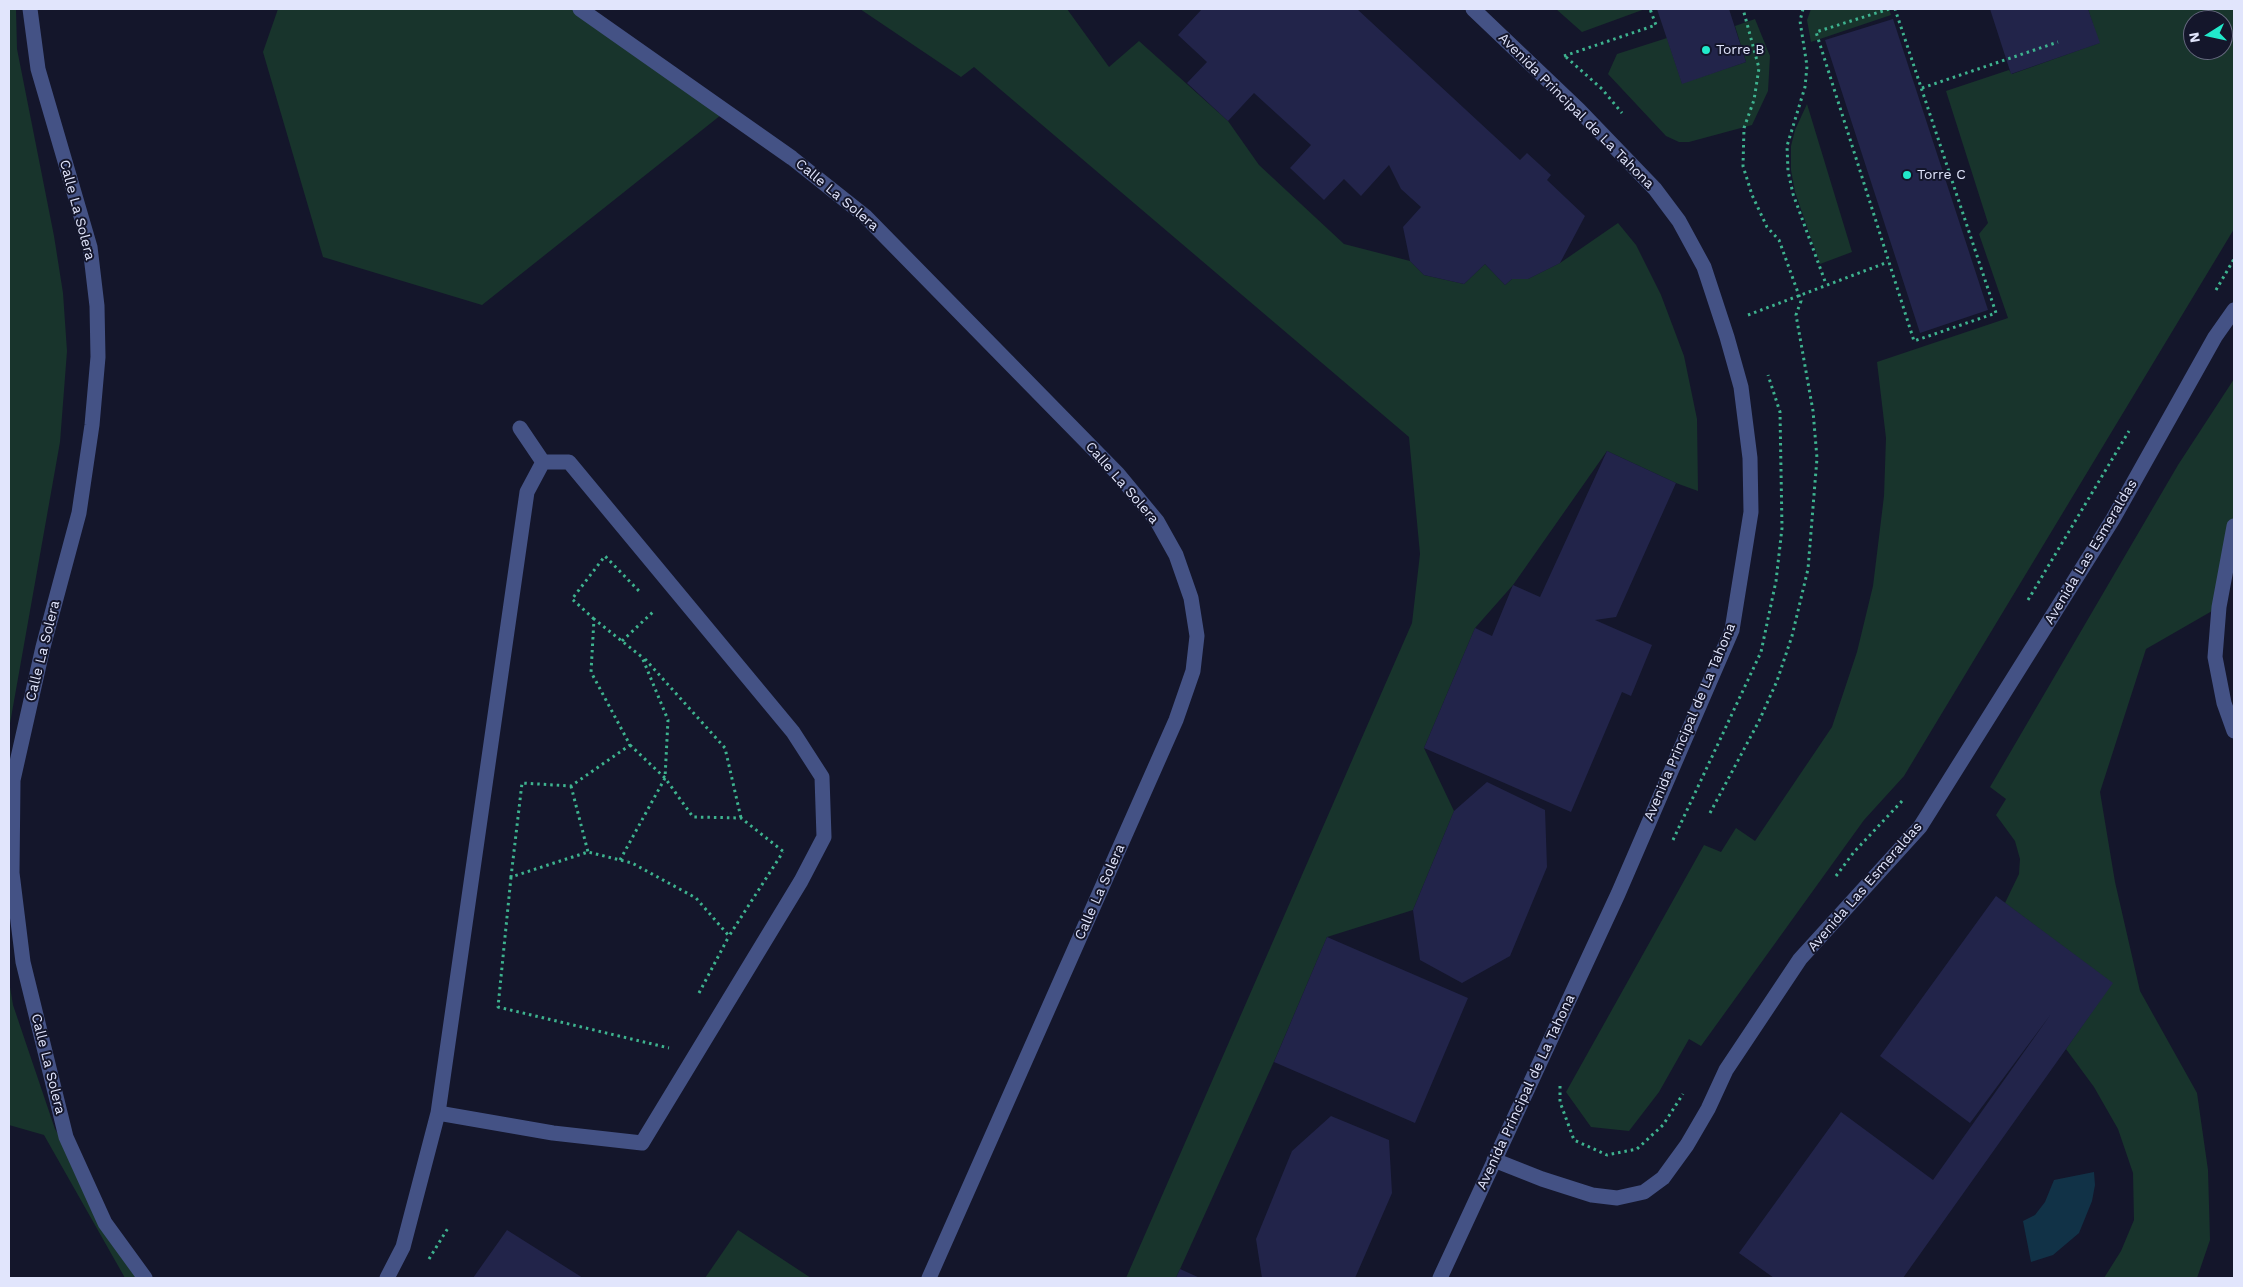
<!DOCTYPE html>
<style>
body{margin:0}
#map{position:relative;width:2243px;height:1287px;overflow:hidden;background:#14162b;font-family:"Work Sans",sans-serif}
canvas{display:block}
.frame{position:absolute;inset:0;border:10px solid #e1e5fc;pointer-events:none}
.north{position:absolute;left:2183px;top:10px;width:50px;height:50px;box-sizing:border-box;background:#14162b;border:1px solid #66697f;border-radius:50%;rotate:260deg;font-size:14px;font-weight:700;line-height:20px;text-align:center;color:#e1e5fc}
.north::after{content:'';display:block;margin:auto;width:18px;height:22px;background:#21e9cb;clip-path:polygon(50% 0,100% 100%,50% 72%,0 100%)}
</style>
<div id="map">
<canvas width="2243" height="1287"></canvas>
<div class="frame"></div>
<div class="north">N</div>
</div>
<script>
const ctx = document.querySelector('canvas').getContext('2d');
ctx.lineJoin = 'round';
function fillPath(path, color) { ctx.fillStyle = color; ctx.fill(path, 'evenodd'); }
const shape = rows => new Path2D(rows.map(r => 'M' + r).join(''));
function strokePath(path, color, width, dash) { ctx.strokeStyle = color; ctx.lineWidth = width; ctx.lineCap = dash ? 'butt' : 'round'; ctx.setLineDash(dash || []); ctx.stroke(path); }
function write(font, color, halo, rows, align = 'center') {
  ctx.font = font + ' "Work Sans",sans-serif'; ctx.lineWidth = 4; ctx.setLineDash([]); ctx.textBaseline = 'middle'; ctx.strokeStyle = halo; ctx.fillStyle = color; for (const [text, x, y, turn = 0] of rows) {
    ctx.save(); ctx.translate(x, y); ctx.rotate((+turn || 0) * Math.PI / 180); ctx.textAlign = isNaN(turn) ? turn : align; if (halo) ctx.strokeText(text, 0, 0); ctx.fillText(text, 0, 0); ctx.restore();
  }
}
fillPath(shape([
 [9,9,16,9,17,49,54,236,63,293,67,351,60,442,9,729],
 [278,9,589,9,726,111,482,305,323,257,263,52],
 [860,9,1067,9,1109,67,1139,41,1228,121,1259,165,1344,244,1410,261,1424,275,1464,284,1485,264,1505,285,1512,279,1528,279,1560,263,1618,223,1636,245,1661,295,1684,356,1697,419,1698,491,1676,483,1607,451,1513,585,1475,628,1424,748,1454,811,1413,910,1327,937,1276,1057,1176,1278,1126,1278,1412,623,1420,554,1409,437,974,67,961,77],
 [1556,9,1645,9,1582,32],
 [1811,9,1889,9,1891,15,1811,42,1807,20],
 [2088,9,2234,9,2234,229,1904,776,1864,820,1701,1046,1689,1039,1659,1092,1629,1131,1591,1127,1566,1092,1704,845,1721,852,1736,828,1755,841,1832,727,1857,652,1873,586,1884,496,1886,438,1877,362,2008,318,1979,234,1988,223,1946,91,2009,70,2012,74,2099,43],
 [2193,20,2223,20,2223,50,2193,50],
 [1755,19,1770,56,1768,91,1752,125,1689,142,1679,142,1666,136,1608,74,1617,54,1667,38,1682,83,1746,62,1735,26],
 [1807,104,1852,252,1820,264,1795,192,1791,170,1791,146,1795,130],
 [2234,379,2234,530,2219,607,2146,649,2100,792,2115,882,2140,991,2197,1093,2208,1170,2210,1240,2197,1278,2104,1278,2121,1251,2134,1220,2133,1173,2118,1129,2094,1087,2066,1049,2112,983,2005,903,2019,874,2020,859,2015,841,1996,815,2006,799,1990,787,2178,465],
 [9,981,13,1005,55,1129,145,1278,125,1278,44,1135,9,1125],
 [738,1230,811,1278,705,1278]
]), '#18342c');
fillPath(shape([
 [2094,1172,2095,1185,2092,1201,2079,1233,2053,1255,2031,1262,2023,1221,2035,1215,2045,1202,2054,1180]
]), '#113247');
fillPath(shape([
 [1202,9,1357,9,1520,160,1527,153,1551,175,1547,180,1585,216,1560,263,1528,279,1512,279,1505,285,1485,264,1464,284,1424,275,1410,261,1403,227,1421,207,1401,189,1389,165,1361,196,1344,179,1324,200,1290,168,1311,145,1254,93,1228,121,1187,83,1207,62,1178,35],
 [1657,9,1729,9,1746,62,1682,84],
 [1990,9,2088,9,2100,43,2011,74],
 [1893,19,1988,310,1920,333,1825,40],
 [1607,451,1676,483,1616,617,1595,620,1652,645,1631,696,1622,692,1571,812,1424,748,1475,628,1492,636,1513,585,1540,597],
 [1487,782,1545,810,1547,867,1510,956,1462,983,1420,960,1413,910,1454,811],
 [1996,896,2113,983,1903,1278,1774,1278,1739,1253,1841,1112,1933,1180,2051,1014,1970,1123,1880,1056],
 [1327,937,1468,998,1415,1123,1274,1062],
 [1331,1116,1389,1140,1392,1193,1355,1278,1262,1278,1256,1239,1292,1151],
 [507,1230,583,1278,473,1278],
 [1180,1269,1200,1278,1176,1278]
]), '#22244a');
strokePath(shape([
 [1803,9,1800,21,1807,66,1805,87,1787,146,1788,171,1793,194,1826,284],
 [1889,9,1816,32,1914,341,1996,313,1895,9],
 [1564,56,1656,25,1650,9],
 [1566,57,1602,89,1622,113],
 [1922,88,2058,42],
 [2216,290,2234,259],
 [1748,315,1888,262],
 [2028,600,2129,431],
 [594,619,572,599,605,556,639,591],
 [622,641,655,610],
 [645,659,725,748,741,818],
 [630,745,665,778,693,817,741,818,784,852],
 [571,786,588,852],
 [1710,813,1759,721,1777,681,1792,636,1808,569,1817,458,1813,411,1796,315,1801,301,1779,240,1767,227,1752,195,1743,166,1744,128,1754,100,1759,68,1743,9],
 [1673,840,1761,652,1776,581,1782,528,1780,412,1768,375],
 [620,860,665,778,668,720,642,657,594,619,591,672,630,745,571,786,522,783,511,877,588,852,632,863,696,898,729,936,783,852],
 [1836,876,1854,852,1903,800],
 [511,877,498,1007,669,1048],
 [699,993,729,936],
 [1560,1086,1560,1102,1574,1140,1607,1155,1637,1149,1663,1125,1683,1094],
 [429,1259,448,1228]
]), '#3eb38f', 3, [2.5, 4]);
strokePath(shape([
 [30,9,38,69,90,247,97,306,98,357,92,425,79,513,43,647,13,780,12,873,23,962,66,1137,105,1223,145,1278],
 [580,9,792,158,865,216,1118,474,1157,521,1176,555,1191,598,1197,636,1193,671,1176,720,929,1278],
 [2234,526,2219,607,2215,657,2224,703,2234,731],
 [438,1113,553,1133,642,1143,801,881,824,837,822,777,793,732,569,462,543,462,520,428],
 [1494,1160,1542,1179,1592,1195,1617,1198,1644,1192,1663,1178,1687,1145,1708,1109,1726,1070,1800,959,1920,827,2113,519,2215,337,2234,310],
 [387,1278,403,1247,438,1113,527,492,543,462],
 [1440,1278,1618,894,1732,630,1751,512,1750,458,1741,387,1727,337,1704,267,1679,221,1655,189,1579,110,1473,9]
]), '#445285', 15);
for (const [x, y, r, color] of [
 [1706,50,5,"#21e9cb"],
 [1907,175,5,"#21e9cb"]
]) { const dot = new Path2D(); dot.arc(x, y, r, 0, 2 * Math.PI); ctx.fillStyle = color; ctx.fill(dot); strokePath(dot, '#14162b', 2); }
write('14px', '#e1e5fc', '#14162b', [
 ["Torre B",1716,50],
 ["Torre C",1917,175]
], 'left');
write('14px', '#e1e5fc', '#14162b', [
 ["Avenida Principal de La Tahona",1576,111,45],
 ["Calle La Solera",837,195,40],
 ["Calle La Solera",77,210,75],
 ["Calle La Solera",1122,483,49],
 ["Avenida Las Esmeraldas",2091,552,-59],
 ["Calle La Solera",43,651,-76],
 ["Avenida Principal de La Tahona",1690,722,-67],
 ["Avenida Las Esmeraldas",1865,887,-49],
 ["Calle La Solera",1100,892,-66],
 ["Calle La Solera",48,1064,76],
 ["Avenida Principal de La Tahona",1526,1092,-65]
]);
</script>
